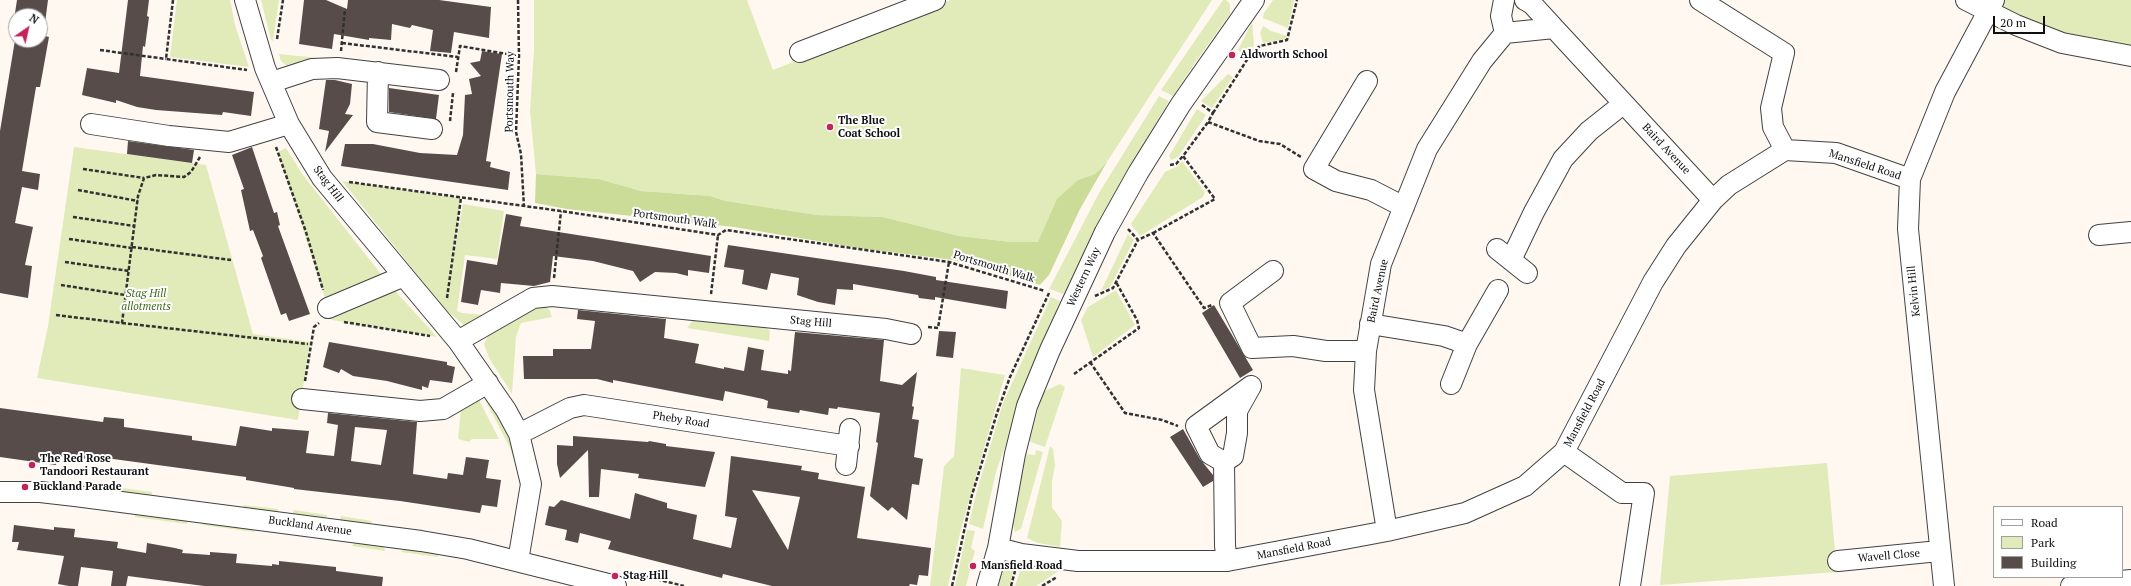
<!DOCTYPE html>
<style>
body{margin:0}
#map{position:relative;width:2131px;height:586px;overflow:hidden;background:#fff8f1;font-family:"PT Serif",serif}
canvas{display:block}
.legend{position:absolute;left:1993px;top:506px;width:130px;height:72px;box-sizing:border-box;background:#fff;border:1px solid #9f9f9f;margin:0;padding:5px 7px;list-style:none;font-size:12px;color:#0f0f0f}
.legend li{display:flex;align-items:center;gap:8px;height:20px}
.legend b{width:20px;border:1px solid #9f9f9f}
.north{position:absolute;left:8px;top:8px;width:40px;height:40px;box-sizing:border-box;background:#fff;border:1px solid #9f9f9f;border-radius:50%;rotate:34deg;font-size:11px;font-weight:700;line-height:16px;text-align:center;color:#0f0f0f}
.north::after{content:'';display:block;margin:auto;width:14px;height:18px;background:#c32358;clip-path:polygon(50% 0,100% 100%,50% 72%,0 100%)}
.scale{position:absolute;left:1993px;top:16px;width:52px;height:18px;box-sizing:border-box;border:2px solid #0f0f0f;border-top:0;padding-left:5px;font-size:12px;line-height:14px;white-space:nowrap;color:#0f0f0f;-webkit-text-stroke:3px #fff;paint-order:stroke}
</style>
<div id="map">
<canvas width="2131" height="586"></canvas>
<ul class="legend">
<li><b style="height:5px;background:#fff"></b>Road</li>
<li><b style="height:11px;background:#e1ebb9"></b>Park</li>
<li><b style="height:11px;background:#584c4b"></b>Building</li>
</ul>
<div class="north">N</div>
<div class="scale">20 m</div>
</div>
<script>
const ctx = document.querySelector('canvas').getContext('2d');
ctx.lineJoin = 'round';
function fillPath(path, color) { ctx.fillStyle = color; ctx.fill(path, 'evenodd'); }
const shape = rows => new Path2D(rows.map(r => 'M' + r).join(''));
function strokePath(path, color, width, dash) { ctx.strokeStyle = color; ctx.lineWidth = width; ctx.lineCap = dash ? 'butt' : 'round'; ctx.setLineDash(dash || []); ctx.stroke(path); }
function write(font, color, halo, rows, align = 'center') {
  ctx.font = font + ' "PT Serif",serif'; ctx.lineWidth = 4; ctx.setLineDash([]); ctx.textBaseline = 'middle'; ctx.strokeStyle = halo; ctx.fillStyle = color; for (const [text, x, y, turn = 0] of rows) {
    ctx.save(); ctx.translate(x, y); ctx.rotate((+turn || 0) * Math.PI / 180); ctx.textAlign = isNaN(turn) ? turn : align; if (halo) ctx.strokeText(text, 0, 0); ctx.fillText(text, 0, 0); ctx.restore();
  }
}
fillPath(shape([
 [177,0,230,0,235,25,249,67,170,57],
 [261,0,279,0,273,41,271,40],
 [534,0,747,0,773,70,951,0,1212,0,1107,162,1095,174,1078,180,1046,227,1038,242,1011,242,959,236,883,217,817,215,726,201,710,196,641,191,599,179,536,174,530,111,534,50],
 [1223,0,1226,0,1230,4,1230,14,1197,60,1173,96,1161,90],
 [1273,0,1294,0,1288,28,1263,18,1264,13],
 [2002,0,2131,0,2131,48,2070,38,1997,10],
 [1252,22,1254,45,1247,57,1238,50],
 [1263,26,1271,31,1287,36,1286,39,1263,43,1260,33],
 [279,54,318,58,287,66,281,61],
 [1228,74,1233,77,1212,108,1201,101],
 [1159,96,1169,101,1103,215,1064,294,1049,289,1099,193],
 [1197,109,1206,115,1178,157,1171,160,1169,156],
 [74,147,206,165,253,334,310,342,298,420,37,378,48,326],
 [286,148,303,175,388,283,437,337,332,320,278,152],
 [1182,161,1205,192,1203,197,1140,236,1131,224,1165,172,1178,166],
 [342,181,461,198,448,289,463,204,504,211,497,259,465,255,457,311,462,313,483,315,480,328,465,326,445,309],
 [1128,234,1134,240,1110,287,1101,291],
 [1116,290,1135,325,1093,357,1081,320,1088,307],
 [1051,297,1060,301,1031,373,996,472,983,529,969,524,976,494,1003,403],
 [544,304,550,311,552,317,521,323,516,337,512,394,489,358,484,344,490,332],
 [694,319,764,326,770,331,769,341,687,328],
 [961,368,1005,375,962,525,948,586,930,586,944,466,954,456],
 [1060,384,1065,387,1045,447,1036,444,1029,441,1043,392],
 [478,398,499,439,472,439,469,442,458,439,461,409],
 [484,398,488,400,496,412,512,444,517,461,515,463,510,448],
 [1050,446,1053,449,1055,466,1052,481,1052,507,1062,521,1060,547,1038,543,1027,538],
 [1036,450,1043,452,1021,529,1015,532,1012,522,1024,460,1027,454,1035,455],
 [1827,463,1837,572,1660,585,1670,476],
 [73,482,102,485,102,487,100,490,74,486],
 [115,487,152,492,152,494,150,496,116,492],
 [243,505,278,509,278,512,244,508],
 [294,510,327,515,326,519,295,516,293,513],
 [135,513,188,519,187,524,135,517],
 [341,516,372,521,371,523,369,526,342,522,340,519],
 [204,523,252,528,255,532,202,525],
 [967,530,975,531,971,548,975,551,966,586,955,586],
 [355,542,384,546,385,551,352,546],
 [404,548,437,553,438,557,401,552],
 [1023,562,1062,569,1036,586,1015,586],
 [1015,565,1009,586,993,586,1003,568]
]), '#e1ebb9');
fillPath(shape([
 [1107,162,1080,209,1049,275,1040,285,953,260,859,248,734,227,567,209,535,203,536,174,599,179,641,191,710,196,726,201,817,215,883,217,959,236,1011,242,1038,242,1057,199,1078,180,1095,174]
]), '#cadc98');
fillPath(shape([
 [17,0,48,0,45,23,47,23,45,36,49,37,40,87,36,87,22,171,40,174,38,190,22,187,15,223,33,227,25,265,32,266,28,298,0,293,0,131,16,34,16,40,40,40,40,16,17,16,17,13,15,13],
 [128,0,149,0,147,16,149,17,145,47,143,46,140,76,254,92,251,116,223,112,222,115,156,110,137,107,116,100,116,103,82,95,87,68,119,73],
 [304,0,326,0,347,9,348,0,439,0,491,7,489,38,454,32,451,53,430,51,433,30,412,25,410,28,392,24,391,40,369,38,369,40,334,34,332,49,299,44],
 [482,51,502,54,486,161,491,162,490,167,510,172,508,190,341,166,345,144,373,144,420,153,457,155,463,135,465,95,472,94,469,79,481,76,470,63,480,61],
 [326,80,335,80,352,84,350,104,345,114,353,115,325,152,329,131,319,129],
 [389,88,439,95,436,119,389,112],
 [128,141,194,150,192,163,127,154],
 [252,147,274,213,277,212,280,225,278,226,310,314,289,321,286,313,281,315,261,258,263,256,253,230,250,231,241,190,244,189,232,155],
 [506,214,522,217,520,226,711,256,709,273,688,270,688,276,676,273,655,272,640,282,633,271,593,261,553,256,550,282,534,286,501,283,500,293,481,290,478,305,461,302,467,260,497,265],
 [728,245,904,271,936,277,936,280,1008,291,1006,309,935,297,935,300,919,298,918,295,853,284,853,290,837,289,835,305,818,302,797,295,799,278,771,273,767,290,742,284,744,270,724,267],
 [1214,305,1253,370,1240,378,1202,313],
 [578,310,666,319,664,338,699,344,695,363,724,369,724,367,744,371,748,347,764,350,761,370,788,374,788,370,791,371,795,332,884,340,880,381,902,385,917,372,912,406,914,407,912,419,919,420,914,457,923,459,919,485,912,484,907,520,892,507,888,511,870,496,878,443,876,442,880,413,838,407,837,409,829,408,828,415,800,410,799,413,767,408,768,401,763,399,725,391,723,401,613,380,613,383,597,379,524,379,523,356,553,356,553,349,591,349,595,321,577,319],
 [939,331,956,332,953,358,936,356],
 [329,342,447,362,447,365,455,367,452,383,430,380,428,388,422,386,422,390,387,381,353,376,341,369,339,373,323,367],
 [0,408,103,422,104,417,124,419,124,427,192,436,192,440,236,446,240,426,272,431,272,428,309,431,306,453,334,456,338,425,327,423,328,413,417,422,413,474,447,479,448,473,463,475,466,457,489,460,486,478,501,480,497,507,482,505,480,513,400,501,294,489,294,488,246,480,246,477,106,458,105,461,57,456,56,465,0,457],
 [355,427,387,430,381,465,351,461],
 [1183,429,1200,459,1213,475,1213,481,1203,487,1170,437],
 [573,436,648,442,649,441,666,444,666,446,715,452,705,487,638,478,639,474,601,469,599,497,589,497,588,450,560,478,557,464,557,445,573,446],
 [731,456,802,466,801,470,819,473,818,479,865,487,857,538,931,548,928,576,919,575,917,585,910,584,909,586,772,586,723,574,722,578,608,549,611,541,580,533,578,543,565,540,567,530,545,525,549,506,554,507,561,500,630,519,635,493,667,503,667,508,697,515,693,539,731,548,737,518,725,516],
 [752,490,800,497,788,550],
 [14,525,54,530,54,527,75,529,74,537,118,542,117,548,146,553,147,543,175,548,183,550,182,553,210,555,210,552,237,554,236,563,272,566,272,564,279,565,279,561,336,567,336,571,383,577,382,586,204,586,128,576,126,586,111,586,113,571,81,567,78,586,69,586,58,584,64,556,17,550,19,542,12,542]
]), '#584c4b');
const minor = shape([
 [245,0,265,68,289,124,322,178,458,341,506,410,519,434,531,484,518,561],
 [1504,0,1501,16,1505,33],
 [1525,0,1532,4,1554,28],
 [1700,0,1784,53,1771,108,1773,127,1785,150],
 [1966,0,2016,25,2062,43,2131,56],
 [800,52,935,0],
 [378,72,377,122,432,129],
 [1367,81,1314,169,1336,181,1371,190,1404,207],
 [272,82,312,69,337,68,439,80],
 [91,124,169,136,229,142,289,124],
 [2099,235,2131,232],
 [1497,249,1527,273],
 [1511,260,1534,212,1563,159,1589,131,1623,104],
 [1273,271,1230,303,1252,348,1293,346,1326,351,1366,351],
 [328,308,404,276],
 [1370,324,1444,336,1467,344],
 [458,341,533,298,552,296,886,329,911,334],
 [1451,384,1467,344,1498,290],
 [1251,386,1237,411,1237,433,1233,456,1224,462,1210,454,1196,426,1251,386],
 [302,399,420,411,443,409,488,383],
 [519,434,570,408,584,405,849,446],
 [1564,452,1622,493,1644,493,1630,586],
 [1224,462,1225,546,1227,561],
 [846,465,850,429],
 [0,492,40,492,75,496,421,541,468,549,616,586],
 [1387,531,1364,390,1366,351,1381,264,1427,149,1482,61,1505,33,1554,28,1713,200],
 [998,548,1021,554,1078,561,1227,561,1387,531,1465,513,1525,486,1564,452,1653,282,1676,246,1713,200,1729,185,1785,150,1836,153,1910,179],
 [1838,561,1939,551],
 [987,586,998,548,1015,454,1027,406,1050,350,1105,232,1138,173,1181,104,1254,0],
 [1944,586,1908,229,1910,179,1945,92,1994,0],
 [2071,586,2131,580]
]);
strokePath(minor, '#424242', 22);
strokePath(shape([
 [173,0,166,59,247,70],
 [518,0,519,56,516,132,521,154,524,207],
 [277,39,283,0],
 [342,43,458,57],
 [100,50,166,59],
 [341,51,345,9],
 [456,72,460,46,519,56],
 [1202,105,1213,113,1208,122,1259,141,1280,144,1301,157],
 [1213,113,1252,52,1260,46,1287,40,1297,0],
 [450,121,453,93],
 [276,147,306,232,323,290],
 [1170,165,1176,164,1183,156],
 [83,169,144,178],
 [349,182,561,211,718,235,726,230,949,262,1045,291],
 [78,190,138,201],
 [73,217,134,226],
 [1128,229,1138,240,1153,233,1204,308,1212,305],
 [1153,233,1215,199,1183,156,1208,122],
 [69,239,132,248],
 [132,247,231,260],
 [65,262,129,271],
 [554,278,561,211],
 [61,285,125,295],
 [711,294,718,235],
 [1095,296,1113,288,1138,240],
 [447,298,461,198],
 [56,315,122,323,138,196,144,178,156,175,184,177,191,172,200,157],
 [344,322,430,336],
 [122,323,308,344],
 [928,327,938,328,949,262],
 [1090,362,1125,413,1162,420,1178,426],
 [1074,374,1139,328,1137,320,1116,282],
 [305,381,314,327,319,323],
 [628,572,684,586],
 [952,586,972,495,997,413,1010,377,1049,293],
 [1011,586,1015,571],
 [1042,586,1057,577]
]), '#313131', 2.5, [4, 2]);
strokePath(minor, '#fff', 20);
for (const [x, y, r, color] of [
 [1232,55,4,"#c32358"],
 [830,127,4,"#c32358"],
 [32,465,4,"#c32358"],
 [25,487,4,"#c32358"],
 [973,566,4,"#c32358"],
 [615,576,4,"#c32358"]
]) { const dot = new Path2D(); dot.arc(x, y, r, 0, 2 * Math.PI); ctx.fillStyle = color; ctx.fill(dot); strokePath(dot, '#fff', 1.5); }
write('bold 11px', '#0f0f0f', '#fff', [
 ["Aldworth School",1240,55],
 ["The Blue",838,121],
 ["Coat School",838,134],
 ["The Red Rose",40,459],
 ["Tandoori Restaurant",40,472],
 ["Buckland Parade",33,487],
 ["Mansfield Road",981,566],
 ["Stag Hill",623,576]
], 'left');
write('11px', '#0f0f0f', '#fff', [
 ["Portsmouth Way",510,92,-89],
 ["Baird Avenue",1666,149,47],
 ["Mansfield Road",1865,165,18],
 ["Stag Hill",328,184,53],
 ["Portsmouth Walk",675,219,8],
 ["Portsmouth Walk",994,267,17],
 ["Western Way",1084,277,-65],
 ["Baird Avenue",1378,291,-78],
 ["Kelvin Hill",1914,291,-96],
 ["Stag Hill",811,322,5],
 ["Mansfield Road",1585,413,-62],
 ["Pheby Road",681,420,9],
 ["Buckland Avenue",310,526,8],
 ["Mansfield Road",1294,549,-11],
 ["Wavell Close",1889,556,-5]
]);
write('italic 11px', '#42691d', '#fff', [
 ["Stag Hill",146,294],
 ["allotments",146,307]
]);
</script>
